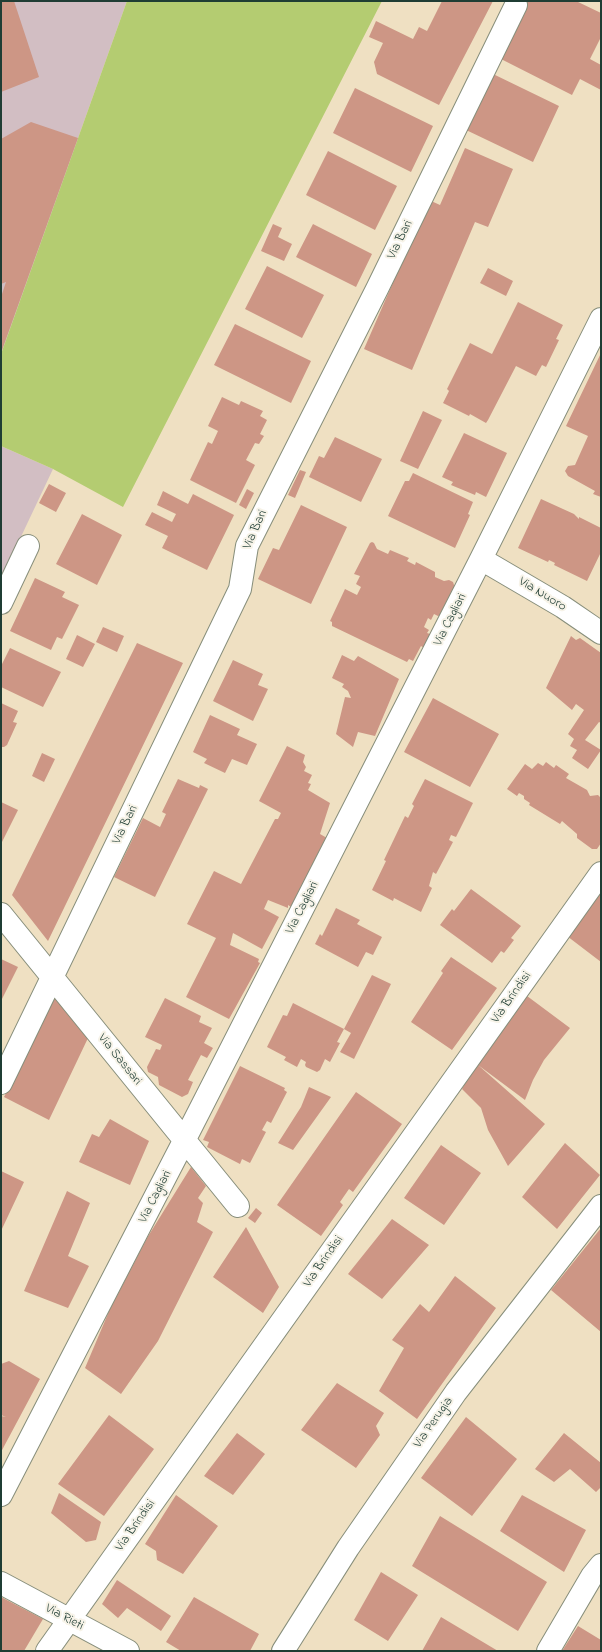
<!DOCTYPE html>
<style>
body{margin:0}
#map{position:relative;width:602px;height:1652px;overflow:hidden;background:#efe0c2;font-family:"Indie Flower",sans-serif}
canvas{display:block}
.frame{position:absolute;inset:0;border:2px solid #1f3d34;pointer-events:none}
</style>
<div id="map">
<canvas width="602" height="1652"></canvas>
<div class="frame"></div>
</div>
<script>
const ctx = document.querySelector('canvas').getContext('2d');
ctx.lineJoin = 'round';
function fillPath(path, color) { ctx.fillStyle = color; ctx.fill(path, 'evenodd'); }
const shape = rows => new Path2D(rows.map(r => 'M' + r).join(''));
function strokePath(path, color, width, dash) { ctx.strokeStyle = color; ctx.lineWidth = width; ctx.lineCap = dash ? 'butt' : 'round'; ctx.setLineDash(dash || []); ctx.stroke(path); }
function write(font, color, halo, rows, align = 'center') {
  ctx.font = font + ' "Indie Flower",sans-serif'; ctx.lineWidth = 4; ctx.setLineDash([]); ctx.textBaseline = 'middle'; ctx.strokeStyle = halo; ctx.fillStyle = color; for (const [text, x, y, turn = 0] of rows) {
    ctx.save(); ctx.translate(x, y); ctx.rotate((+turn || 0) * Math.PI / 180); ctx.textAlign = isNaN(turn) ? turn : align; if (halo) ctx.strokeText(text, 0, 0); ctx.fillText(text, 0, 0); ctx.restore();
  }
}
fillPath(shape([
 [1,1,127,1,1,354],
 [1,446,53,469,1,579]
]), '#d2bec3');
fillPath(shape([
 [127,1,382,1,123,507,53,469,1,446,1,354]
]), '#b4cc71');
fillPath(shape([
 [1,1,14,1,39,77,1,92],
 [442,1,493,1,439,105,377,74,374,62,383,43,369,37,376,21,413,39,419,27,427,31],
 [527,1,576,1,601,13,601,37,590,59,601,65,601,90,580,79,572,95,499,58],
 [491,73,559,106,533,162,464,129],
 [355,88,433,126,411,172,333,133],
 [31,122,78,138,1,353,1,297,6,282,1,284,1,139],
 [465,148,513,169,488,227,475,222,412,370,364,349,429,200,440,205],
 [328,151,397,186,375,230,306,195],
 [273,224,282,228,278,237,292,244,284,261,261,251],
 [313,224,372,254,356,287,296,257],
 [267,266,324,295,302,338,245,309],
 [488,268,513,281,506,296,480,283],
 [518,302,563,325,556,339,559,340,546,367,542,365,536,376,516,366,488,420,486,423,470,414,469,416,443,403,449,391,447,389,470,343,492,354],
 [235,324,311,361,291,403,214,365],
 [601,353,601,497,593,494,595,491,568,476,565,471,568,466,575,465,588,436,566,426],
 [222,397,239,405,241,401,263,411,260,416,267,420,260,434,264,436,259,444,255,443,246,460,255,465,236,503,190,480,208,442,212,444,218,431,208,426],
 [423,411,442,420,418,469,400,461],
 [464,433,507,453,486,497,476,492,475,495,451,485,453,482,442,477],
 [335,437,382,459,361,502,309,477,319,456,324,458],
 [300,470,306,472,295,498,288,495],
 [413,473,473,502,468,514,470,515,455,548,388,516,405,481,409,481],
 [49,484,66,493,56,512,39,503],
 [247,489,254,493,246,509,239,505],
 [163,491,188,504,193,494,234,515,207,570,162,548,168,536,145,525,152,512,172,522,176,514,157,505],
 [541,499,574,514,579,519,579,517,601,528,601,552,587,581,554,565,555,563,549,560,548,562,518,548],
 [301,505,347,527,311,604,258,579,273,548,279,550],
 [82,514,122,535,97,585,56,564],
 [372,542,374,543,377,549,388,554,390,550,409,558,407,561,415,565,416,562,435,572,435,577,444,581,449,580,453,582,455,588,442,615,438,616,434,614,431,620,428,618,424,627,429,630,427,633,430,634,424,648,421,646,413,661,409,659,407,662,332,626,332,622,330,621,345,589,357,595,361,587,356,584,360,576,354,574,370,543],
 [35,578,65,592,62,597,79,605,62,639,57,637,51,650,10,631],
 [103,627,124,636,117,652,96,642],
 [77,635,95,644,83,667,66,659],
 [571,636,576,640,580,638,601,653,601,723,599,722,585,740,601,750,588,769,572,758,577,750,570,746,574,739,568,734,584,710,576,704,572,710,546,688],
 [137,643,183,663,48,941,12,895],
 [10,648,61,672,43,707,1,687,1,666],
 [342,655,354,661,358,656,399,679,375,736,358,732,353,747,336,734,345,697,351,698,348,691,342,687,344,684,332,678],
 [233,660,263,674,258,685,268,689,253,721,213,701],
 [433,698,499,734,470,787,404,752],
 [1,703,18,711,13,722,17,723,7,745,4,747,1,747],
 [210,715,240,729,237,735,257,744,247,765,232,759,225,773,204,763,207,759,193,752],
 [287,746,305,755,303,762,306,767,304,771,312,775,308,783,311,784,308,790,330,803,320,834,327,838,291,907,288,905,288,908,268,900,264,909,279,917,262,949,233,933,230,945,259,959,258,962,260,963,229,1019,186,997,216,938,187,924,214,871,241,884,275,819,278,819,281,813,259,801],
 [42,753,55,759,44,782,32,776],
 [546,762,554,768,556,765,569,774,566,778,587,790,590,796,598,795,601,798,601,843,597,849,592,849,577,838,577,834,562,821,560,824,529,805,530,803,524,799,524,796,519,793,517,796,507,789,525,764,532,769,538,763,543,766],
 [178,779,199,788,200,785,208,789,155,897,114,877,143,818,160,827,166,814,162,812],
 [425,779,473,803,456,837,451,835,449,840,453,842,436,874,433,872,429,886,432,888,421,912,394,898,393,901,372,890,386,861,384,860,405,816,408,818,414,806,412,804],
 [1,802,18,810,1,844],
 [601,883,601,962,563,933],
 [471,889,521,926,511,938,514,940,504,953,501,951,492,963,440,925,452,909,454,911],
 [336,908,360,920,357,924,382,937,373,955,366,952,358,967,315,944,320,934,322,936],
 [451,957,497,988,452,1050,411,1022,443,973,441,971],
 [1,959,18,967,1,1001],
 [372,975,391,984,354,1059,340,1052,351,1033,344,1029],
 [523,993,570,1028,544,1060,533,1080,525,1100,478,1065,545,1124,508,1166,488,1130,481,1108,462,1089,476,1063],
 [56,995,88,1038,49,1120,4,1097],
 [165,998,201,1016,199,1022,212,1028,204,1043,213,1048,207,1058,201,1055,188,1080,193,1082,188,1094,182,1097,159,1085,158,1077,148,1072,147,1067,156,1049,160,1050,162,1045,145,1037],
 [293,1003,344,1029,337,1042,340,1043,330,1062,325,1059,320,1070,317,1072,306,1067,305,1065,306,1062,301,1059,297,1067,284,1060,286,1057,267,1047,283,1015,287,1016],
 [240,1066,285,1088,284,1090,287,1092,271,1123,267,1121,262,1130,266,1132,250,1163,242,1159,240,1164,207,1147,209,1142,203,1140],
 [309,1087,331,1097,293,1150,278,1143,301,1107],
 [356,1092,402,1124,353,1192,349,1189,340,1202,343,1205,321,1236,277,1205],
 [110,1119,149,1141,130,1185,79,1162,92,1134,99,1137],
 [565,1143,600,1175,557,1229,522,1197],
 [441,1145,481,1173,444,1225,404,1198],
 [191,1167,206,1186,198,1198,203,1203,197,1222,213,1232,158,1341,121,1394,85,1368,110,1309,147,1238],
 [1,1171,24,1182,1,1231],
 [67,1191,90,1203,68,1256,89,1266,68,1308,24,1291],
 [256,1208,262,1213,255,1223,248,1218],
 [392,1219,429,1245,382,1299,348,1274],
 [246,1227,279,1287,263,1313,213,1277],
 [601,1228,601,1332,551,1290],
 [455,1276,496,1308,417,1419,379,1391,404,1348,392,1340,420,1304,429,1312],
 [9,1361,40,1379,1,1452,1,1416,6,1417,1,1415,1,1364],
 [337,1383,384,1413,376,1426,380,1435,356,1468,301,1430],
 [109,1415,154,1449,104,1516,58,1484],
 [466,1417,517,1459,472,1516,421,1478],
 [237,1433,265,1454,233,1495,204,1476],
 [564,1433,601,1463,601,1487,596,1492,570,1469,554,1482,535,1469],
 [59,1493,101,1522,96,1540,86,1542,51,1513],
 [176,1495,218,1526,183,1574,157,1560,156,1551,145,1544],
 [522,1495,586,1530,564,1572,500,1531],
 [440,1516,547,1582,518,1631,412,1566],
 [381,1572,418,1595,388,1641,354,1620],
 [117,1580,171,1616,161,1631,127,1608,118,1618,102,1604],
 [1,1597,43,1619,24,1651,1,1651],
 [194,1597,259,1634,250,1651,181,1651,166,1642],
 [441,1617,498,1651,422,1651],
 [578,1626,601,1640,601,1651,562,1651]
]), '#cd9685');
const minor = shape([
 [481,559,563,607,601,633],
 [1,603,28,546],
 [1,914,238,1206],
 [1,1083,240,589,247,546,377,289,516,5],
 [1,1495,184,1141,481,559,601,319],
 [1,1583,128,1651],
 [47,1651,601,873],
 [283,1651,348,1548,456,1392,601,1206],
 [548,1651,592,1576,601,1565]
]);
strokePath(minor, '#878e7b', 24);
strokePath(minor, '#fff', 22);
write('13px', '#1f3d34', '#f7f3e8', [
 ["Via Bari",401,240,-64],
 ["Via Bari",256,530,-66],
 ["Via Nuoro",542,595,31],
 ["Via Cagliari",451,620,-63],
 ["Via Bari",126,825,-64],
 ["Via Cagliari",303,908,-63],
 ["Via Brindisi",512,998,-55],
 ["Via Sassari",119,1060,51],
 ["Via Cagliari",156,1197,-63],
 ["Via Brindisi",324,1262,-55],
 ["Via Perugia",434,1423,-55],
 ["Via Brindisi",136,1526,-55],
 ["Via Rieti",64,1618,28]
]);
</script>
